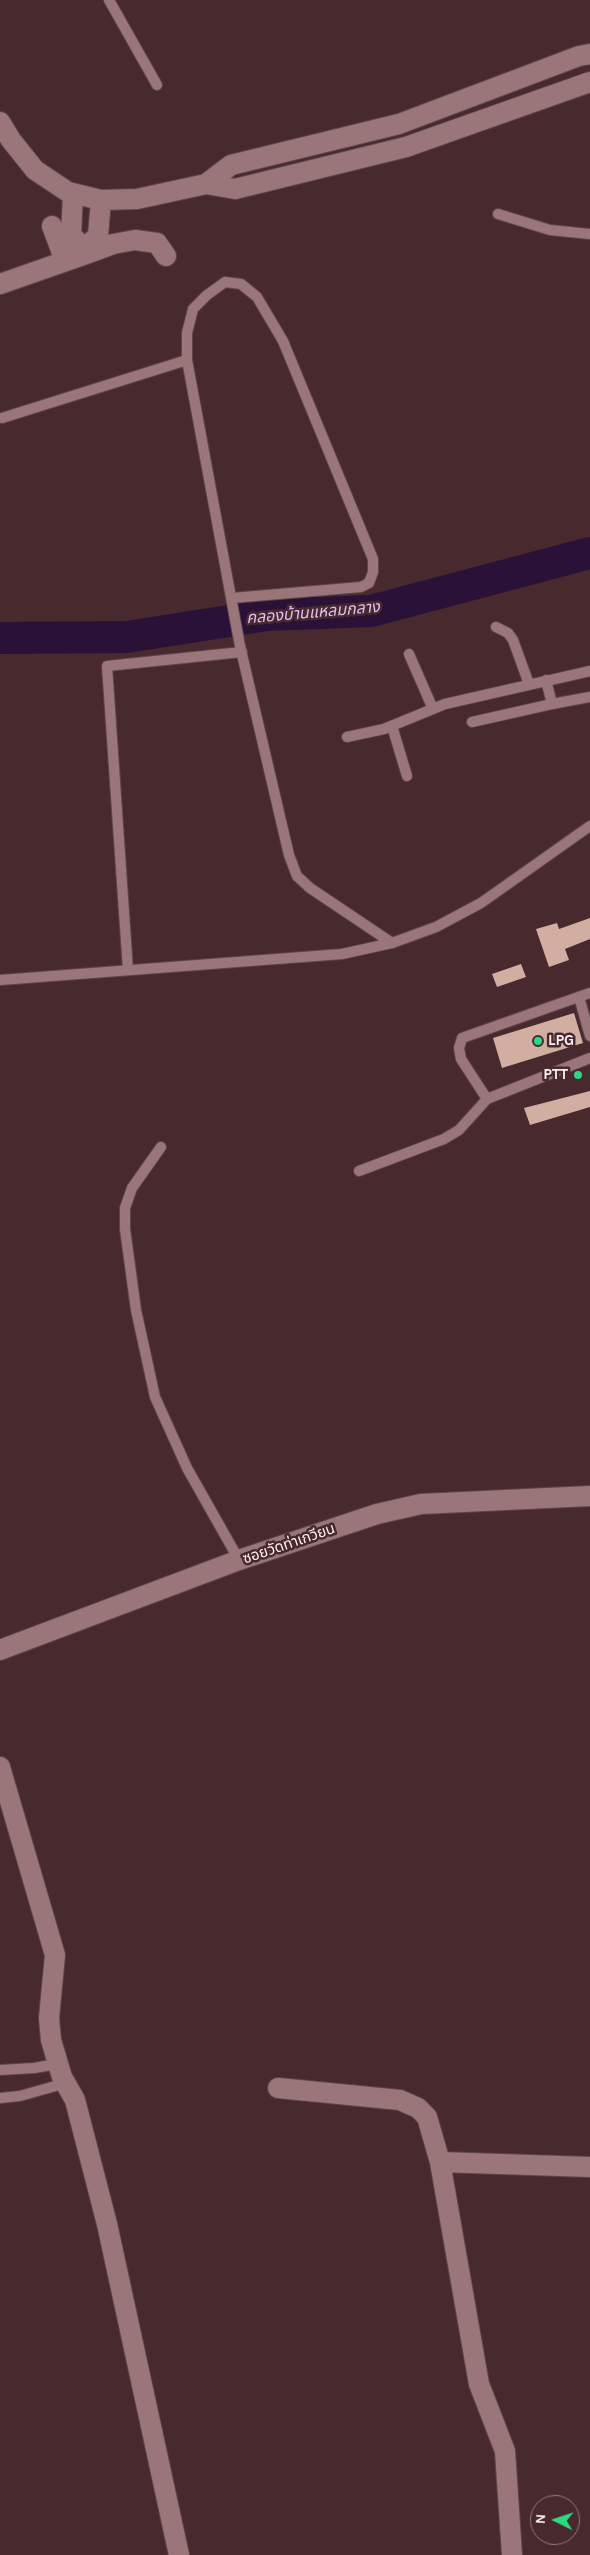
<!DOCTYPE html>
<meta charset="utf-8">
<style>
body{margin:0}
#map{position:relative;width:590px;height:2555px;overflow:hidden;background:#47292e;font-family:Karla,sans-serif}
canvas{display:block}
.north{position:absolute;left:530px;top:2495px;width:50px;height:50px;box-sizing:border-box;background:#47292e;border:1px solid #90797c;border-radius:50%;rotate:274deg;font-size:14px;font-weight:700;line-height:20px;text-align:center;color:#fdf0f2}
.north::after{content:'';display:block;margin:auto;width:18px;height:22px;background:#2ed883;clip-path:polygon(50% 0,100% 100%,50% 72%,0 100%)}
</style>
<div id="map">
<canvas width="590" height="2555"></canvas>
<div class="north">N</div>
</div>
<script>
const ctx = document.querySelector('canvas').getContext('2d');
ctx.lineJoin = 'round';
const shape = rows => new Path2D(rows.map(r => 'M' + r).join(''));
function strokePath(path, color, width, dash) { ctx.strokeStyle = color; ctx.lineWidth = width; ctx.lineCap = dash ? 'butt' : 'round'; ctx.setLineDash(dash || []); ctx.stroke(path); }
function fillPath(path, color) { ctx.fillStyle = color; ctx.fill(path, 'evenodd'); }
function write(font, color, halo, rows, align = 'center') {
  ctx.font = font + ' Karla,"Noto Sans Thai",sans-serif'; ctx.lineWidth = 5; ctx.setLineDash([]); ctx.textBaseline = 'middle'; ctx.strokeStyle = halo; ctx.fillStyle = color; for (const [text, x, y, turn = 0] of rows) {
    ctx.save(); ctx.translate(x, y); ctx.rotate((+turn || 0) * Math.PI / 180); ctx.textAlign = isNaN(turn) ? turn : align; if (halo) ctx.strokeText(text, 0, 0); ctx.fillText(text, 0, 0); ctx.restore();
  }
}
strokePath(shape([
 [0,638,127,637,267,615,371,611,590,553]
]), '#2a1138', 32);
fillPath(shape([
 [590,918,590,939,565,949,569,960,549,967,536,929,557,923,559,929],
 [521,964,526,977,497,987,492,974],
 [574,1013,583,1043,502,1068,493,1038],
 [590,1091,590,1107,530,1125,524,1108]
]), '#d1ada2');
const lane = shape([
 [109,0,157,85],
 [498,214,550,230,590,234],
 [2,418,187,360],
 [232,598,361,587,369,583,373,572,373,559,283,341,257,297,241,284,225,282,207,295,193,309,187,333,187,360,240,646,289,855,297,876,310,888,392,943],
 [496,627,508,633,513,640,529,684],
 [409,654,433,709],
 [552,704,590,697],
 [472,722,552,704,546,680],
 [392,726,407,776],
 [347,737,384,729,445,704,590,671],
 [128,970,107,666,242,652],
 [0,980,342,954,392,943,436,927,481,903,590,826],
 [579,997,590,1036],
 [487,1099,461,1059,459,1048,462,1038,590,993],
 [161,1147,132,1188,125,1208,125,1229,136,1310,155,1397,187,1468,239,1560],
 [359,1171,444,1139,459,1130,487,1099,590,1058],
 [0,2070,34,2068,57,2064],
 [0,2098,20,2096,66,2083]
]);
const street = shape([
 [0,122,11,140,35,170,68,192,101,200,137,199,206,184,235,189,406,147,590,82],
 [206,184,231,165,399,124,579,56,590,54],
 [73,194,71,235,84,248,98,236,101,200],
 [52,226,65,261],
 [86,254,113,244,135,240,157,243,166,256],
 [0,284,86,254,84,248],
 [0,1650,239,1560,377,1514,421,1504,590,1496],
 [0,1767,55,1955,49,2018,51,2040,62,2077,75,2100,107,2224,179,2555],
 [278,2088,400,2100,418,2108,427,2117,440,2162,479,2384,505,2451,512,2555],
 [440,2162,590,2167]
]);
strokePath(lane, '#5e474b', 12);
strokePath(street, '#5e474b', 22);
strokePath(lane, '#9a767b', 10);
strokePath(street, '#9a767b', 20);
for (const [x, y, r, color] of [
 [538,1041,5,"#2ed883"],
 [578,1075,5,"#2ed883"]
]) { const dot = new Path2D(); dot.arc(x, y, r, 0, 2 * Math.PI); ctx.fillStyle = color; ctx.fill(dot); strokePath(dot, '#47292e', 2); }
write('bold 15px', '#fdf0f2', '#47292e', [
 ["LPG",548,1041],
 ["PTT",568,1075,"right"]
], 'left');
write('15px', '#fdf0f2', '#47292e', [
 ["ซอยวัดท่าเกวียน",289,1544,-19]
]);
write('italic 16px', '#e0bff8', '#47292e', [
 ["คลองบ้านแหลมกลาง",313,613,-5]
]);
</script>
